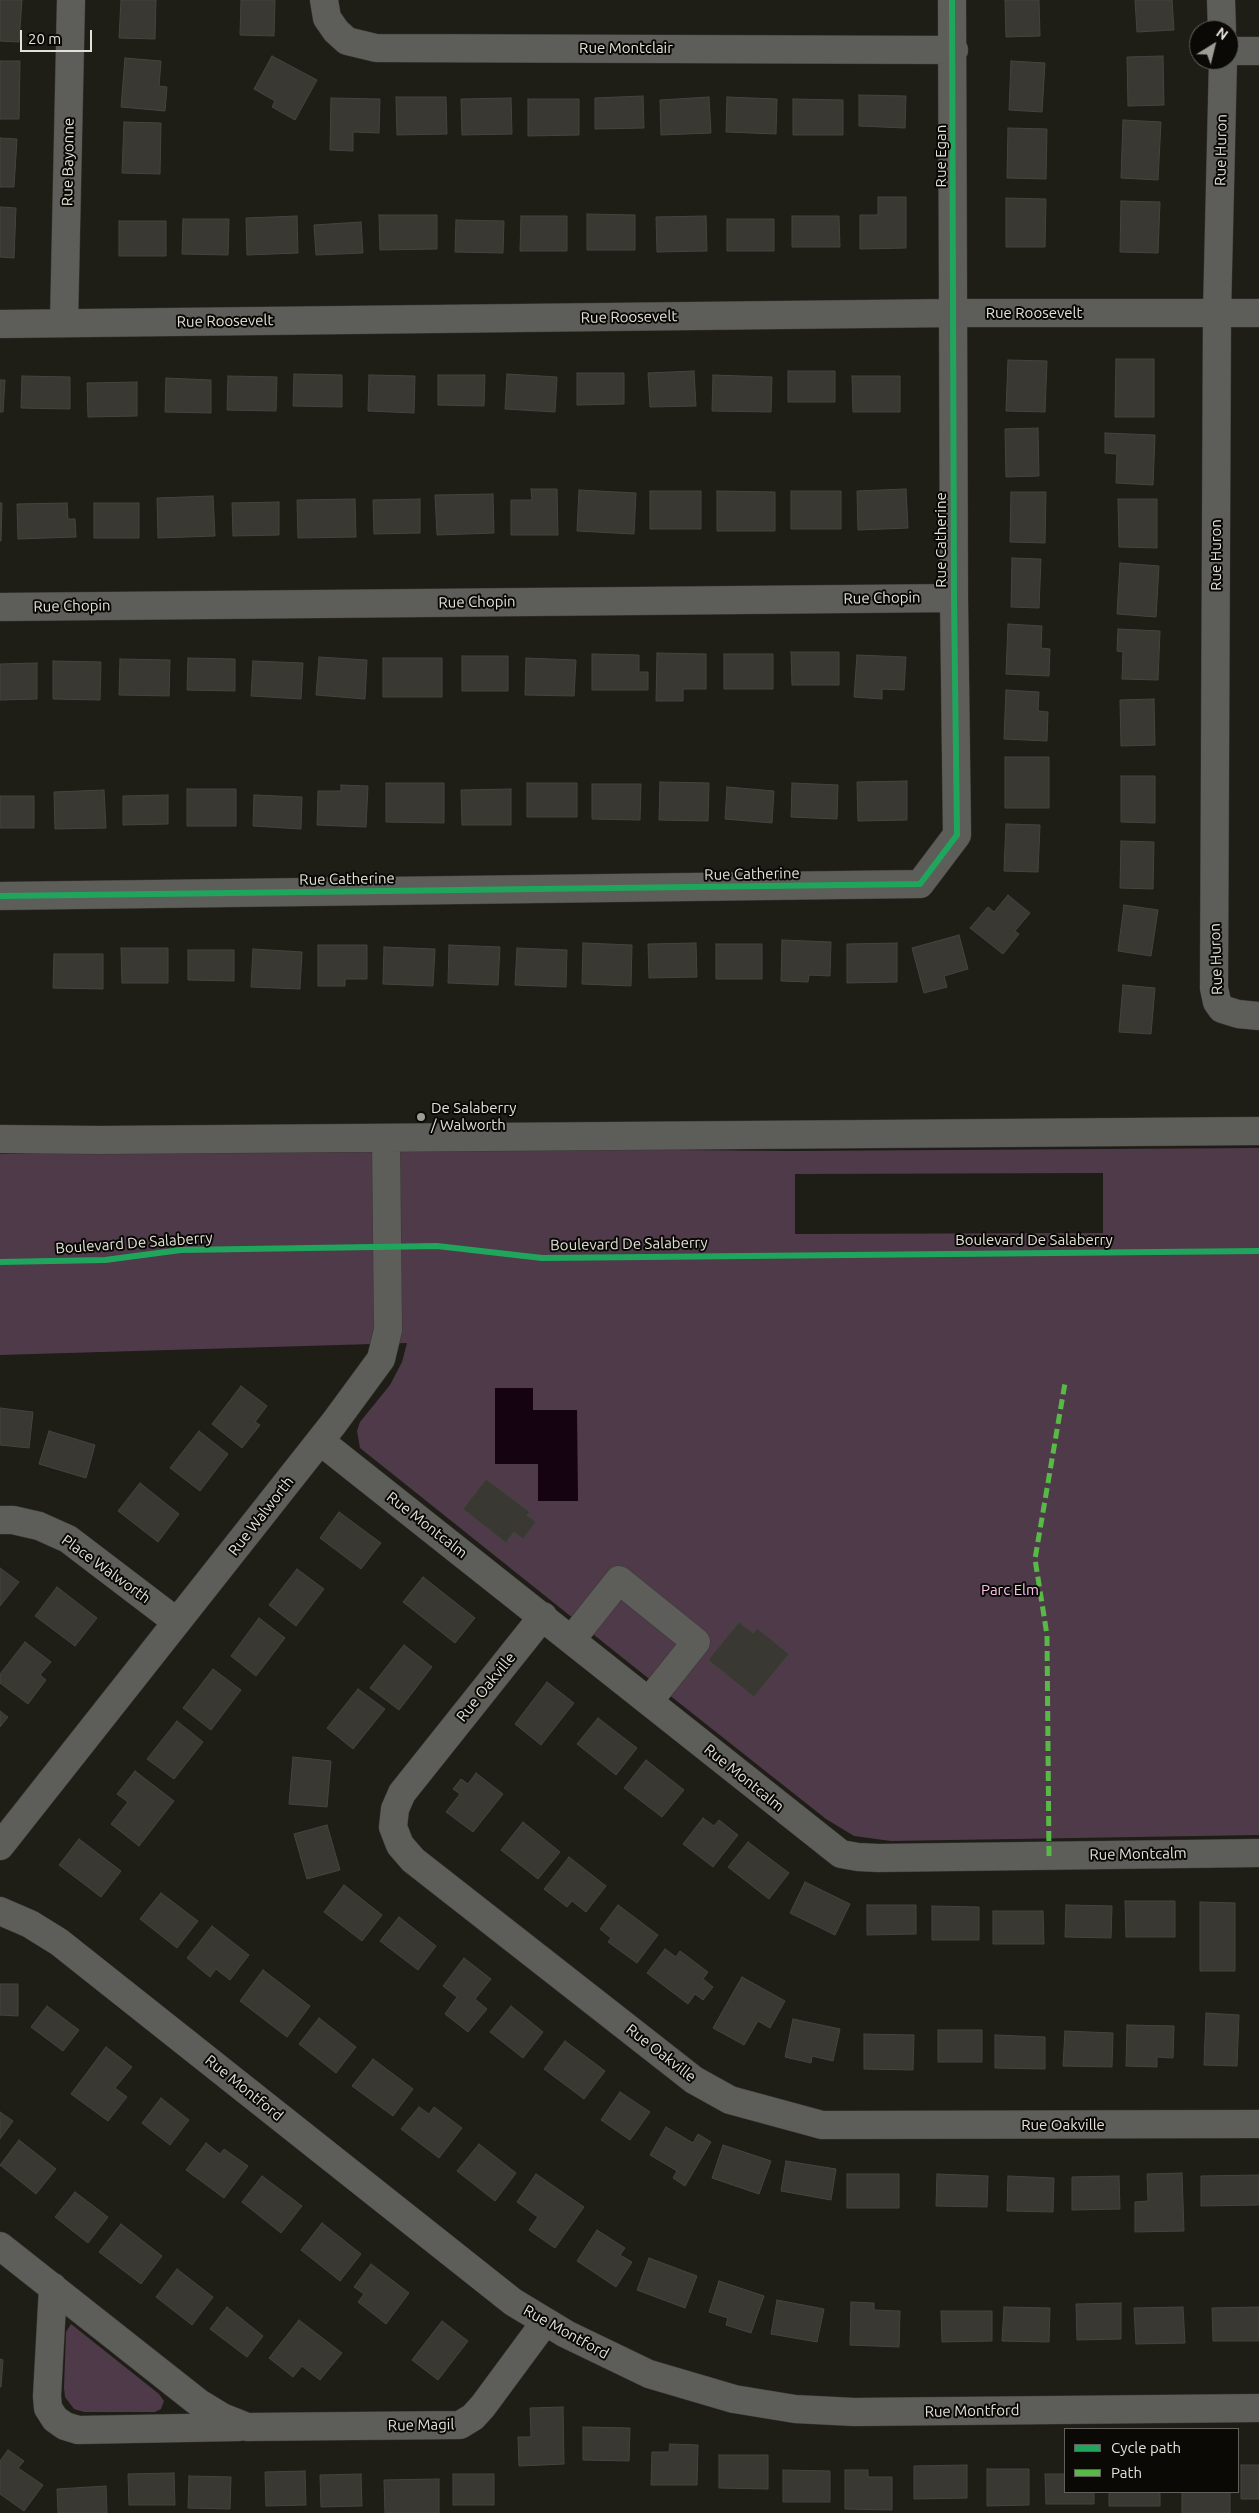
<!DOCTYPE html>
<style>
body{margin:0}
#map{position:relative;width:1259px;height:2513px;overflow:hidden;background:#1e1d16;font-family:Ubuntu,sans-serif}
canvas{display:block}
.legend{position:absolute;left:1064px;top:2428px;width:175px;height:65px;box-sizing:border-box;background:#0a0905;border:1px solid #61605a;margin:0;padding:6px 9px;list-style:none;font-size:15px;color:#e3e2d9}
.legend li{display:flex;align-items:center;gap:10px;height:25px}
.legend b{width:25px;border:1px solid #61605a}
.north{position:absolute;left:1189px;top:20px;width:50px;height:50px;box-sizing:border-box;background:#0a0905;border:1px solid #61605a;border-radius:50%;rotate:36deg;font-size:14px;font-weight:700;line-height:20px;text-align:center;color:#e3e2d9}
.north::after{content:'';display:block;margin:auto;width:18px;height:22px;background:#9e9d95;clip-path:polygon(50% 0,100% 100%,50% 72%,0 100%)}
.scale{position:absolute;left:20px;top:30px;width:72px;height:22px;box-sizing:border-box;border:2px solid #e3e2d9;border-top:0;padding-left:6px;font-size:15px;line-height:18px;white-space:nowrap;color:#e3e2d9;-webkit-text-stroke:4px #0a0905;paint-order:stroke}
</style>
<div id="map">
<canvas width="1259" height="2513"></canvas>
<ul class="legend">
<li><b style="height:6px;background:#20a55d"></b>Cycle path</li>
<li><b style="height:6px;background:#58b947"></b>Path</li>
</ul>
<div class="north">N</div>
<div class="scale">20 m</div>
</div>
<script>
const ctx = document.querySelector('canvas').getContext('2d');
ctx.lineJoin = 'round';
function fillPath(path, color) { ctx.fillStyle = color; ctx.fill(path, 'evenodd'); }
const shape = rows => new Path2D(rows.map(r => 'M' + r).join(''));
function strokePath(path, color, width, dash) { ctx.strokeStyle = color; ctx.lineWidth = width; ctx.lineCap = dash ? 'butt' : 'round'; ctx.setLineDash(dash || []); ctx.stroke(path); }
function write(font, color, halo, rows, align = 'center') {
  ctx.font = font + ' Ubuntu,sans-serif'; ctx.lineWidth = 4; ctx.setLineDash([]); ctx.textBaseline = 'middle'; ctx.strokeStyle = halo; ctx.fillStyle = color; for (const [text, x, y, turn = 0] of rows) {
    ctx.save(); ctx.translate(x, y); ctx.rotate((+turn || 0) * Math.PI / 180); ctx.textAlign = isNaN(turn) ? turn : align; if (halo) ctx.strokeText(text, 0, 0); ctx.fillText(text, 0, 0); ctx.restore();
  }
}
fillPath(shape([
 [445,1148,792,1151,1259,1148,1259,1835,891,1841,854,1836,826,1819,673,1698,360,1448,357,1431,360,1422,390,1385,402,1362,407,1343,0,1355,0,1154],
 [1103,1173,1103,1233,795,1234,795,1174],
 [71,2324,159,2394,164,2401,161,2409,155,2412,84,2412,74,2409,65,2397,64,2388,66,2332]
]), '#4f3a4a');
fillPath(shape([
 [495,1388,533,1388,533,1410,577,1410,578,1501,538,1501,538,1464,495,1464]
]), '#150311');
const building = shape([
 [0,0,22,0,19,42,0,41,0,0],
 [121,0,156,0,155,39,119,38,121,0],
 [241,0,275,0,274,36,240,35,241,0],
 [1005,0,1039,0,1040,36,1006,37,1005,0],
 [1135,0,1172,0,1174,30,1137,32,1135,0],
 [272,56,317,80,295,120,272,107,275,101,254,89,272,56],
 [1163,56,1164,105,1128,106,1127,57,1163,56],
 [125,58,161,61,159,86,167,87,165,111,121,107,125,58],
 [0,61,20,61,19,119,0,119,0,61],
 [1011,61,1045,63,1042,112,1009,110,1011,61],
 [859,95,906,96,905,128,859,126,859,95],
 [643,96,644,128,595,129,595,98,643,96],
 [396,97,446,97,447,134,397,135,396,97],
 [709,97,711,133,661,135,660,100,709,97],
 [727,97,777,99,776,134,726,132,727,97],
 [331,98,380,99,379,133,353,132,353,151,330,150,331,98],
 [511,98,512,134,462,135,461,99,511,98],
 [528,99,579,99,579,135,528,136,528,99],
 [793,99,843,100,843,135,793,135,793,99],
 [1123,120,1161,122,1158,180,1121,178,1123,120],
 [124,122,161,123,160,174,122,173,124,122],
 [1008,128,1047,129,1046,179,1007,178,1008,128],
 [0,138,17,139,14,187,0,187,0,138],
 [878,197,906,197,906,248,860,249,860,215,878,215,878,197],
 [1006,198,1046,199,1045,247,1006,247,1006,198],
 [1121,201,1160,202,1158,253,1120,252,1121,201],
 [0,207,16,208,14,258,0,257,0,207],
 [587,214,635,215,635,250,587,250,587,214],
 [379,215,437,215,437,249,380,250,379,215],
 [297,216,298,253,247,255,246,218,297,216],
 [521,216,567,216,567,251,520,251,521,216],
 [706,216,707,251,657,252,656,217,706,216],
 [792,216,839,216,840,247,792,247,792,216],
 [183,219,229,219,228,255,182,254,183,219],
 [727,219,774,219,774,251,727,251,727,219],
 [456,220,504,221,503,253,455,252,456,220],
 [119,221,166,221,166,256,119,256,119,221],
 [361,222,363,253,316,255,314,225,361,222],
 [1116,359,1154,359,1154,417,1115,417,1116,359],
 [1008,360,1047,361,1045,412,1006,411,1008,360],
 [694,371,696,406,650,407,648,373,694,371],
 [788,371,835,371,835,402,788,402,788,371],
 [577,373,624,373,624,404,577,405,577,373],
 [294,374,342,375,342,407,293,406,294,374],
 [507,374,557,377,555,412,505,409,507,374],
 [369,375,415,376,414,413,368,411,369,375],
 [438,375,485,375,484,406,438,405,438,375],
 [713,375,772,377,771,412,712,411,713,375],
 [22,376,70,377,70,409,21,408,22,376],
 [228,376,277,377,276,411,227,410,228,376],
 [852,376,900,376,900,412,853,412,852,376],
 [166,378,211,380,211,413,165,412,166,378],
 [0,380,5,380,3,412,0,412,0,380],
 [137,382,137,416,88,417,87,383,137,382],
 [1038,428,1039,476,1006,477,1005,429,1038,428],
 [1105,433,1155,435,1153,485,1116,483,1117,454,1105,453,1105,433],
 [531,489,557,489,558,535,511,535,511,500,532,500,531,489],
 [906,489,908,528,858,530,857,491,906,489],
 [579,490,636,493,634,534,577,531,579,490],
 [650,491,701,491,701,529,650,529,650,491],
 [717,491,775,492,775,531,717,531,717,491],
 [791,491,841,491,841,529,791,529,791,491],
 [1011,492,1046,492,1045,543,1010,542,1011,492],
 [493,494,494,533,437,535,435,495,493,494],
 [213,496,215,536,158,538,157,498,213,496],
 [355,499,356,537,298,538,297,500,355,499],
 [420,499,420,533,374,534,373,500,420,499],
 [1118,499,1157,499,1157,548,1119,547,1118,499],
 [279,502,279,535,233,536,232,503,279,502],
 [0,503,2,503,1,541,0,541,0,503],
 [67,503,68,519,75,519,76,537,18,539,17,504,67,503],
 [94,503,139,503,139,538,94,538,94,503],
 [1012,558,1041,559,1039,608,1011,607,1012,558],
 [1120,563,1159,566,1156,617,1117,614,1120,563],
 [1008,624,1042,626,1041,648,1050,649,1049,676,1006,674,1008,624],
 [1118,629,1160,631,1158,680,1122,679,1123,652,1117,651,1118,629],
 [791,652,839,652,839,685,792,685,791,652],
 [657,653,706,654,706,689,683,689,683,701,656,701,657,653],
 [592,654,639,655,639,672,648,672,648,690,592,690,592,654],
 [724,654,773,654,773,689,724,689,724,654],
 [857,655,906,657,904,690,882,689,882,699,854,697,857,655],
 [462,656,508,656,508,691,462,691,462,656],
 [319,657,367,660,365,699,316,695,319,657],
 [188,658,235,659,235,691,187,690,188,658],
 [383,658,442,658,442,697,383,697,383,658],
 [526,658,576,660,574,696,525,695,526,658],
 [120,659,170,660,169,696,119,695,120,659],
 [53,661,101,662,100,700,53,699,53,661],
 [253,661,303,663,301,699,251,696,253,661],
 [37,663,37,699,0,700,0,664,37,663],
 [1006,690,1039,692,1038,711,1048,712,1047,741,1004,739,1006,690],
 [1154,699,1155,745,1121,746,1120,700,1154,699],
 [1005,757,1049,757,1049,808,1005,808,1005,757],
 [1121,776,1155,776,1155,823,1121,822,1121,776],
 [907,781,907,820,858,821,857,782,907,781],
 [660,782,709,783,708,821,659,820,660,782],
 [386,783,444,783,444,823,386,822,386,783],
 [527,783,577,783,577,817,527,817,527,783],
 [792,783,838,785,837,819,791,817,792,783],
 [592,784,641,784,640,820,592,819,592,784],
 [341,785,368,786,366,827,317,825,318,791,341,791,341,785],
 [727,787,774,791,772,823,725,819,727,787],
 [187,789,236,789,236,826,187,826,187,789],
 [511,789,511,825,462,825,461,790,511,789],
 [104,790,106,828,55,829,54,792,104,790],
 [168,795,168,824,123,825,123,796,168,795],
 [254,795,302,797,301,829,253,826,254,795],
 [0,796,34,796,34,828,0,828,0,796],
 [1006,824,1040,825,1038,872,1004,871,1006,824],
 [1121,841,1154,842,1153,889,1120,888,1121,841],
 [1008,895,1030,913,1015,931,1019,934,1003,954,970,928,988,907,994,912,1008,895],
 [1124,905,1158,910,1151,956,1118,951,1124,905],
 [959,935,968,969,944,976,947,987,924,993,912,948,959,935],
 [782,940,831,942,830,976,809,975,808,982,781,981,782,940],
 [583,943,632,945,631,986,582,984,583,943],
 [696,943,697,977,649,978,648,944,696,943],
 [897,943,897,982,847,983,847,944,897,943],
 [716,944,762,944,762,979,716,979,716,944],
 [318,945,367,945,367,979,345,979,345,986,318,986,318,945],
 [449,945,500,947,498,985,448,983,449,945],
 [384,947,435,949,433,986,383,984,384,947],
 [121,948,168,948,168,983,122,983,121,948],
 [517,948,567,950,566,987,515,985,517,948],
 [253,949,302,952,300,989,251,987,253,949],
 [188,950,234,950,234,981,188,980,188,950],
 [54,954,103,954,103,989,53,988,54,954],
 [1123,985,1155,988,1151,1034,1119,1032,1123,985],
 [241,1386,267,1406,255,1422,260,1425,242,1448,212,1424,241,1386],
 [0,1408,33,1412,29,1448,0,1445,0,1408],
 [49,1431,95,1445,86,1478,39,1464,49,1431],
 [199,1431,228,1454,200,1491,170,1468,199,1431],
 [486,1479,530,1512,527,1515,536,1522,523,1539,514,1532,506,1543,463,1509,486,1479],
 [140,1483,179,1514,158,1542,118,1511,140,1483],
 [339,1512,381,1543,361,1569,320,1538,339,1512],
 [0,1568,19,1582,0,1606,0,1568],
 [297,1569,324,1589,296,1626,269,1605,297,1569],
 [423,1577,475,1618,455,1643,403,1602,423,1577],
 [57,1587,97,1618,75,1646,35,1616,57,1587],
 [259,1618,285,1638,256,1676,231,1656,259,1618],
 [739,1622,753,1633,757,1628,789,1654,754,1697,708,1660,739,1622],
 [25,1642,51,1662,40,1675,46,1680,28,1704,0,1683,0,1674,25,1642],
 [404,1645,432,1667,399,1710,370,1688,404,1645],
 [213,1669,241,1690,211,1730,183,1708,213,1669],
 [547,1682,574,1703,541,1745,515,1724,547,1682],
 [358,1689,385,1709,353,1749,327,1728,358,1689],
 [0,1711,8,1717,0,1727,0,1711],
 [598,1718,637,1748,616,1775,577,1744,598,1718],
 [177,1721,203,1742,174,1779,147,1759,177,1721],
 [293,1757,331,1761,327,1807,289,1804,293,1757],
 [646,1760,684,1790,662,1817,624,1788,646,1760],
 [135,1771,174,1801,139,1846,111,1824,128,1802,117,1794,135,1771],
 [476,1773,503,1794,473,1832,446,1812,460,1794,453,1789,461,1779,468,1784,476,1773],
 [703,1818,714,1826,719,1820,738,1835,713,1867,683,1844,703,1818],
 [523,1822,560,1852,538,1879,501,1850,523,1822],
 [327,1825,340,1870,307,1879,294,1834,327,1825],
 [79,1839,121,1871,101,1897,59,1865,79,1839],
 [748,1842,789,1873,769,1899,728,1867,748,1842],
 [569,1857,606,1886,586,1912,572,1901,567,1907,544,1889,569,1857],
 [805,1882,850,1904,835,1935,790,1913,805,1882],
 [344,1885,382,1915,362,1941,324,1912,344,1885],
 [161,1893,198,1921,177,1948,140,1919,161,1893],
 [1125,1901,1175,1901,1175,1937,1126,1937,1125,1901],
 [1200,1902,1235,1903,1235,1971,1200,1971,1200,1902],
 [618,1905,658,1935,637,1963,608,1942,611,1938,600,1929,618,1905],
 [867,1905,916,1905,916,1934,867,1935,867,1905],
 [1066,1905,1112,1906,1111,1938,1065,1937,1066,1905],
 [932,1906,979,1907,979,1940,932,1940,932,1906],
 [993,1911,1043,1911,1044,1944,993,1944,993,1911],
 [399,1917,436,1946,418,1970,380,1941,399,1917],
 [212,1926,249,1955,230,1980,216,1969,210,1977,187,1958,212,1926],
 [665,1949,676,1957,680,1951,708,1972,703,1979,713,1987,703,2000,695,1994,688,2004,647,1973,665,1949],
 [464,1958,491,1979,475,1999,487,2009,468,2032,445,2014,457,1997,443,1986,464,1958],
 [263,1970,310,2006,287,2037,240,2001,263,1970],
 [742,1977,785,2001,770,2028,758,2021,744,2045,713,2028,742,1977],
 [0,1984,18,1984,18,2016,0,2015,0,1984],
 [47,2006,79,2030,63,2051,31,2027,47,2006],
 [511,2006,543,2032,523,2058,490,2032,511,2006],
 [1206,2013,1239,2015,1237,2066,1204,2065,1206,2013],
 [319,2018,356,2047,336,2073,299,2044,319,2018],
 [793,2019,840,2029,833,2061,812,2056,811,2063,785,2057,793,2019],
 [1127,2025,1174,2026,1173,2058,1157,2057,1157,2067,1126,2066,1127,2025],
 [938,2030,982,2030,982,2062,938,2062,938,2030],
 [1065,2031,1113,2033,1112,2067,1063,2066,1065,2031],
 [864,2034,914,2035,913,2070,864,2069,864,2034],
 [995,2035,1045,2037,1045,2069,995,2068,995,2035],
 [565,2041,605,2071,584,2099,544,2069,565,2041],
 [106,2047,132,2067,115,2088,127,2097,108,2121,71,2094,106,2047],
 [373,2059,413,2089,393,2116,352,2086,373,2059],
 [620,2092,650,2112,630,2140,601,2120,620,2092],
 [161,2098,189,2120,170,2145,142,2123,161,2098],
 [419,2107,429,2114,434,2107,462,2128,439,2158,401,2129,419,2107],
 [0,2112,13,2121,0,2139,0,2112],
 [666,2127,693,2143,698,2134,711,2142,685,2186,673,2178,677,2171,650,2155,666,2127],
 [19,2140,56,2169,36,2194,0,2165,19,2140],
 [206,2143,220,2154,224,2149,248,2166,224,2198,186,2170,206,2143],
 [479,2144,516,2173,495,2201,457,2171,479,2144],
 [723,2145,771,2161,759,2194,712,2178,723,2145],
 [786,2161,836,2169,831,2200,781,2191,786,2161],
 [1182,2173,1184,2231,1135,2232,1135,2202,1148,2201,1147,2174,1182,2173],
 [536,2174,584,2207,555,2248,529,2230,538,2217,517,2202,536,2174],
 [847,2174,899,2174,899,2208,847,2208,847,2174],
 [937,2174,988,2176,987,2207,936,2206,937,2174],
 [1259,2175,1259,2205,1201,2206,1201,2176,1259,2175],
 [262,2176,302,2206,281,2233,242,2202,262,2176],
 [1008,2176,1054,2178,1053,2212,1007,2211,1008,2176],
 [1119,2176,1120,2209,1072,2210,1072,2177,1119,2176],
 [75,2192,108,2217,88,2243,55,2217,75,2192],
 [322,2223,361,2254,340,2281,301,2250,322,2223],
 [121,2224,162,2256,141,2284,99,2252,121,2224],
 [597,2230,625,2248,620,2255,632,2262,616,2287,577,2261,597,2230],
 [649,2258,697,2276,685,2308,637,2290,649,2258],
 [371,2264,409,2293,386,2324,358,2302,364,2294,354,2287,371,2264],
 [177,2269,213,2297,192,2325,156,2297,177,2269],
 [719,2281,764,2296,751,2333,726,2325,728,2318,709,2312,719,2281],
 [777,2300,824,2309,817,2342,771,2334,777,2300],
 [851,2302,874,2303,874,2310,900,2311,899,2347,850,2345,851,2302],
 [1121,2303,1121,2339,1077,2340,1076,2304,1121,2303],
 [227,2307,263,2336,247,2357,210,2329,227,2307],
 [1004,2307,1050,2308,1049,2342,1002,2341,1004,2307],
 [1183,2307,1185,2343,1136,2344,1134,2308,1183,2307],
 [1259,2307,1259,2341,1213,2341,1212,2308,1259,2307],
 [941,2311,992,2311,992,2341,942,2342,941,2311],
 [299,2320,342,2353,320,2380,302,2366,293,2377,269,2358,299,2320],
 [442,2321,468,2341,438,2380,412,2360,442,2321],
 [0,2359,3,2360,1,2387,0,2387,0,2359],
 [563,2407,564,2464,519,2466,518,2437,531,2437,530,2408,563,2407],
 [583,2427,630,2428,629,2461,583,2460,583,2427],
 [670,2444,698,2445,697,2485,651,2485,652,2452,669,2452,670,2444],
 [8,2450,24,2461,18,2468,43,2485,24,2511,0,2494,0,2461,8,2450],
 [719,2455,768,2455,768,2489,719,2488,719,2455],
 [967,2465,967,2498,914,2499,914,2466,967,2465],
 [1241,2465,1259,2465,1259,2499,1241,2499,1241,2465],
 [987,2469,1029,2469,1029,2505,987,2506,987,2469],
 [783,2470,830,2471,830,2502,783,2502,783,2470],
 [845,2470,868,2470,868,2477,892,2477,892,2510,845,2509,845,2470],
 [305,2471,306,2505,266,2506,265,2472,305,2471],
 [174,2473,175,2505,129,2505,128,2474,174,2473],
 [361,2474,362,2506,321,2507,320,2475,361,2474],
 [453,2474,494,2474,494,2505,453,2505,453,2474],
 [1045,2474,1065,2474,1065,2492,1094,2492,1094,2504,1046,2504,1045,2474],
 [189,2476,231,2477,230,2509,188,2508,189,2476],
 [439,2479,439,2513,385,2513,384,2480,439,2479],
 [106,2486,107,2513,58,2513,57,2489,106,2486],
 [1109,2492,1160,2492,1160,2506,1109,2506,1109,2492],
 [1182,2492,1230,2492,1230,2513,1182,2513,1182,2492]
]);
fillPath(building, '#393832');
strokePath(building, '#45443e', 1);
const minor = shape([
 [324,0,327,18,336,31,347,41,376,48,954,50],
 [1221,0,1222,30],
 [1229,51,1259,51],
 [1223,60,1217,313,1214,988,1217,1002,1222,1009,1238,1014,1259,1016],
 [64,323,71,0],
 [0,324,954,313,1259,313],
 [0,607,954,598],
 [0,896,920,884,957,835,954,598,952,0],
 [0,1139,99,1140,1259,1131],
 [320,1441,841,1854,858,1857,878,1858,1259,1853],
 [0,1520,13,1520,39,1526,68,1539,177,1622],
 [543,1616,402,1793,395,1809,393,1827,400,1845,413,1860,694,2080,730,2100,822,2125,1259,2124],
 [572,1639,619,1580,696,1642,649,1701],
 [0,1846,334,1423,381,1359,388,1330,386,1138],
 [0,1911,30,1924,59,1942,513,2302,566,2334,649,2374,734,2399,795,2409,854,2412,1259,2408],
 [0,2246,199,2403,222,2417,247,2427,460,2425,473,2417,483,2406,545,2322],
 [53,2287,47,2396,48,2408,55,2419,65,2426,78,2430,239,2427]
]);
strokePath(minor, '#393832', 29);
strokePath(minor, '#5d5d5a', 28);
strokePath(shape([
 [1049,1856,1047,1635,1035,1559,1065,1383]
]), '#58b947', 5, [10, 5]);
strokePath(shape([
 [0,896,920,884,957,835,954,598,952,0],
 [0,1262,105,1260,181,1250,437,1246,542,1258,1259,1251]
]), '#20a55d', 6);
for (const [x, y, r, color] of [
 [421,1117,5,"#9e9d95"]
]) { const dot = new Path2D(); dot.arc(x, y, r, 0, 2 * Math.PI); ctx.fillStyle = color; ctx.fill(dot); strokePath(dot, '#0a0905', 2); }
write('15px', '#e3e2d9', '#0a0905', [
 ["Rue Montclair",626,48],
 ["Rue Huron",1221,150,-89],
 ["Rue Egan",941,156,-90],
 ["Rue Bayonne",68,162,-89],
 ["Rue Roosevelt",1034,313],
 ["Rue Roosevelt",629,317,-1],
 ["Rue Roosevelt",225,321,-1],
 ["Rue Catherine",941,540,-90],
 ["Rue Huron",1216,555,-90],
 ["Rue Chopin",882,598,-1],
 ["Rue Chopin",477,602,-1],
 ["Rue Chopin",72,606,-1],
 ["Rue Catherine",752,874,-1],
 ["Rue Catherine",347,879,-1],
 ["Rue Huron",1216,959,-92],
 ["Boulevard De Salaberry",1034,1240],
 ["Boulevard De Salaberry",134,1243,-4],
 ["Boulevard De Salaberry",629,1244,-1],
 ["Rue Walworth",261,1516,-52],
 ["Rue Montcalm",427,1525,38],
 ["Place Walworth",106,1569,36],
 ["Rue Oakville",486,1687,-51],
 ["Rue Montcalm",744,1778,39],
 ["Rue Montcalm",1138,1854,-1],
 ["Rue Oakville",661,2053,38],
 ["Rue Montford",244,2088,39],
 ["Rue Oakville",1063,2125],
 ["Rue Montford",566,2332,29],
 ["Rue Montford",972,2411,-1],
 ["Rue Magil",421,2425,-1]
]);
write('15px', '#e3e2d9', '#0a0905', [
 ["De Salaberry",431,1108],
 ["/ Walworth",431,1125]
], 'left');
write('15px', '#fac1ef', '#0a0905', [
 ["Parc Elm",1010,1590]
]);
</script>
